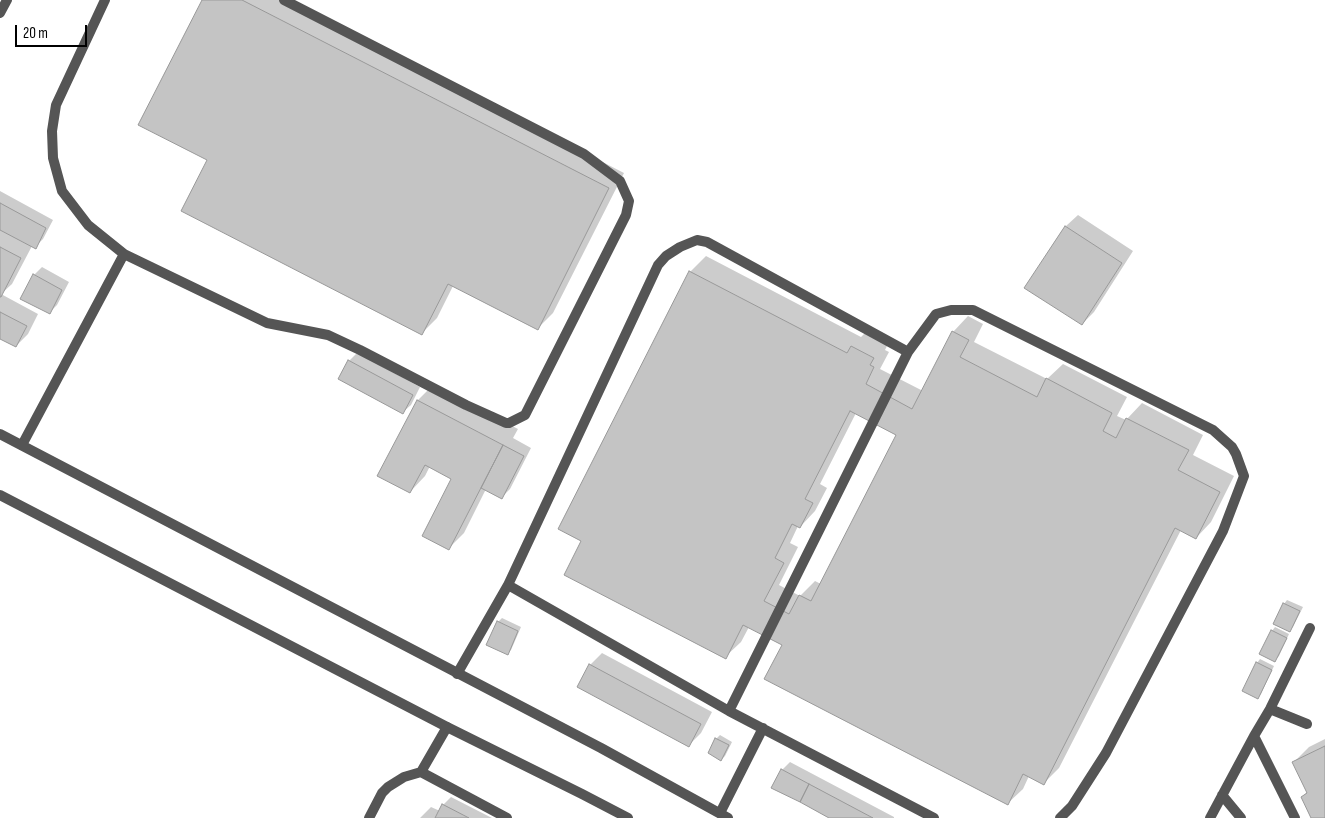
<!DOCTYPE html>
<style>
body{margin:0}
#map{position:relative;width:1325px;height:818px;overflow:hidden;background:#fff;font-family:"Sofia Sans Condensed",sans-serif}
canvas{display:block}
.scale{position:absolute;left:15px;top:25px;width:72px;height:22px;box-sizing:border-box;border:2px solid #000;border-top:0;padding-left:6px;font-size:15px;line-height:18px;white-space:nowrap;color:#000;-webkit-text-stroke:4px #fff;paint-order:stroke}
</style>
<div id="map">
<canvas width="1325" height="818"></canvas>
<div class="scale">20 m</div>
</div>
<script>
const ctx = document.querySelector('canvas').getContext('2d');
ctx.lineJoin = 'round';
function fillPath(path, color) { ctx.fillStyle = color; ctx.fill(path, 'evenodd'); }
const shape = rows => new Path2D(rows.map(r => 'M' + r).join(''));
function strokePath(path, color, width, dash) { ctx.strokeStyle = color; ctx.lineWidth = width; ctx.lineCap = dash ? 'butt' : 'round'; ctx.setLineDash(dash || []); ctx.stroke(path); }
fillPath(shape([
 [203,0,287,0,624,173,553,313,537,329,453,286,437,318,422,333],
 [0,191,53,220,43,239,35,247,32,246,12,284,1,294,38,314,28,334,16,346,0,337],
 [1078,215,1133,251,1094,312,1082,324,1066,226],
 [706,256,861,337,867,331,889,342,885,350,889,352,880,369,923,391,953,332,968,316,983,324,974,342,1047,379,1063,364,1127,397,1117,416,1126,420,1142,403,1203,435,1193,455,1234,476,1211,522,1196,538,1181,530,1059,768,1044,783,1029,776,1023,789,1007,804,783,645,749,627,741,642,725,657,582,541,690,272],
 [856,413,897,434,821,584,815,581,800,596,779,585,798,547,790,543,798,526,800,527,815,511,827,488,820,484],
 [42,267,69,282,57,305,49,313,34,275],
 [357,353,420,387,411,405,403,412,349,361],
 [433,385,518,429,513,438,531,448,510,489,502,497,486,489,464,533,448,549,453,478,430,466,425,476,410,492,379,476,418,400],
 [1287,600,1303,607,1293,627,1289,631,1284,604],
 [502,618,521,627,511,650,507,653,498,622],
 [1275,627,1289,634,1279,656,1275,660,1272,631],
 [602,653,712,712,701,733,689,745,590,665],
 [1260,659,1274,666,1261,694,1257,698,1257,663],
 [720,735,732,742,725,756,721,760,716,739],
 [1325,739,1325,818,1313,818,1302,797,1308,791,1294,762,1309,747],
 [790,762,894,817,894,818,832,818,782,770],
 [451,797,492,818,420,818,431,807,440,811,443,805]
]), '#0003');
const building = shape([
 [202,0,242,0,609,188,538,330,448,284,422,335,181,211,207,160,138,125,202,0],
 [0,203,46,228,36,249,0,230,0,203],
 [1065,226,1122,263,1082,325,1024,288,1065,226],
 [0,247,21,258,1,297,0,297,0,247],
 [689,271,847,353,851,346,874,358,870,365,874,367,866,384,912,409,952,331,969,340,960,357,1037,397,1046,378,1112,413,1103,431,1116,438,1126,418,1189,450,1178,470,1220,492,1196,539,1175,528,1044,785,1023,774,1008,805,764,679,782,645,743,625,726,659,564,575,581,541,558,529,689,271],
 [850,411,896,435,811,601,799,595,789,614,764,601,784,563,775,558,792,524,800,528,813,503,805,499,850,411],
 [33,274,62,290,50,314,20,299,33,274],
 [0,312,27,326,16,347,0,339,0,312],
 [348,360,413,395,403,414,338,379,348,360],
 [417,400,503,445,449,550,422,536,451,479,425,465,410,493,377,476,417,400],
 [503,445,524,456,502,499,481,488,503,445],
 [1283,603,1300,611,1290,632,1273,624,1283,603],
 [497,621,518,631,508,655,486,645,497,621],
 [1271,630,1287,638,1275,662,1259,654,1271,630],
 [1256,662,1272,670,1258,699,1242,691,1256,662],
 [589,664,701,724,689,747,577,687,589,664],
 [715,738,729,745,721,761,708,753,715,738],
 [1325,746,1325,818,1311,818,1301,797,1307,793,1292,762,1325,746],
 [781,769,809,784,800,802,771,788,781,769],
 [809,784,873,818,829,818,800,802,809,784],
 [442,804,469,818,435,818,442,804]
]);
fillPath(building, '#c4c4c4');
strokePath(building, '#999', 1);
strokePath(shape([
 [124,254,267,323,328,335,360,350,466,405,506,423,509,423,525,415,626,215,629,201,620,181,584,154,284,0],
 [22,445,124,254,88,225,62,191,53,158,52,131,56,105,105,0],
 [508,585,729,711,934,818],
 [457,674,508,585,658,265,666,256,680,247,697,240,707,242,908,352,936,314,951,310,973,310,1213,430,1232,447,1236,454,1244,476,1223,531,1106,753,1072,806,1060,818],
 [1270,709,1307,724],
 [729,711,908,352],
 [1254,736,1295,818],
 [421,772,507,818],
 [1222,795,1241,818],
 [720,813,763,728],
 [369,818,382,793,388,787,404,777,421,772,447,727],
 [1210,818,1254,736,1270,709,1310,628]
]), '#555', 10);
strokePath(shape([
 [0,13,7,0],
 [0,434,601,748,728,818],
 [0,495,447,727,582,794,628,818]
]), '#555', 10);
</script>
